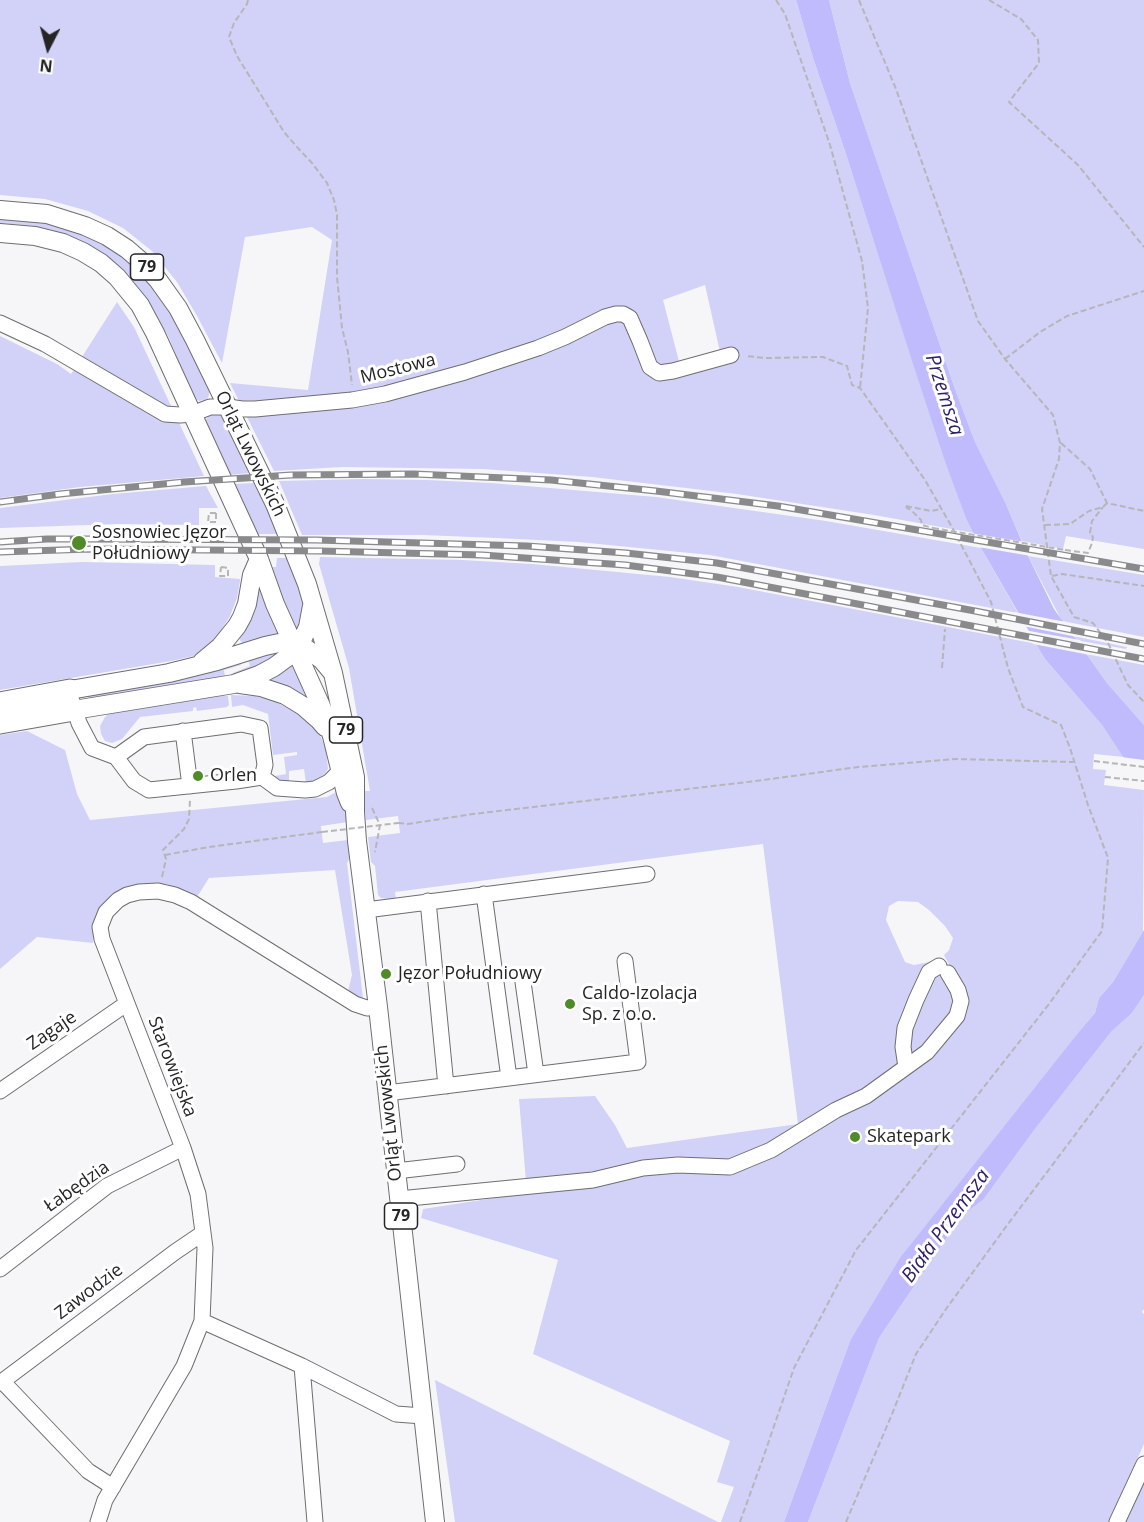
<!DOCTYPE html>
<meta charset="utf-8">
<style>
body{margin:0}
#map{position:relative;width:1144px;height:1522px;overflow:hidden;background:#f6f6f9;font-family:"Open Sans",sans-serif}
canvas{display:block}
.north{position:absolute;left:18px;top:18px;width:60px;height:60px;-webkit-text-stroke:4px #fff;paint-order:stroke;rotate:186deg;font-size:16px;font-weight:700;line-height:24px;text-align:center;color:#252526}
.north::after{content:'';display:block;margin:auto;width:21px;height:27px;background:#252526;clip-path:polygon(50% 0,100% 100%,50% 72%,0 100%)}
</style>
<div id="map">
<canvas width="1144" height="1522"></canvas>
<div class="north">N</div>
</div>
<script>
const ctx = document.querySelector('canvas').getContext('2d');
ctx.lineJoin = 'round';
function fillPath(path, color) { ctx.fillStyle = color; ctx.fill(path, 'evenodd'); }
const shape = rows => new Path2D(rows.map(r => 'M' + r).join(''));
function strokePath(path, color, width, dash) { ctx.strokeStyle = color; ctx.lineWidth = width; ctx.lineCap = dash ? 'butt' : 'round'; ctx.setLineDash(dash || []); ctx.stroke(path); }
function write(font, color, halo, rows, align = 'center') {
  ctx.font = font + ' "Open Sans",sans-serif'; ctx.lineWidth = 6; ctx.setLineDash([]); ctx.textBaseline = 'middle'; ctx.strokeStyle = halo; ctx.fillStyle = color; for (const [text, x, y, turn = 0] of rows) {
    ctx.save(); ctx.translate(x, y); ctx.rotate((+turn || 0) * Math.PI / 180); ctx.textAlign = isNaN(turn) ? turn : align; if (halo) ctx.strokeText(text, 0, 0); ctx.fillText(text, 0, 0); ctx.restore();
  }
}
fillPath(shape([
 [0,0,796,0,813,58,845,151,943,456,974,533,874,515,737,494,592,477,483,469,413,468,342,467,274,471,230,383,308,390,332,240,312,227,245,237,222,363,197,316,177,282,152,251,123,228,88,211,45,199,0,195],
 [705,285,720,352,680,365,663,300],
 [829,0,1144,0,1144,549,1066,536,1063,549,1022,541,1006,504,975,442,955,389,850,83],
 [0,219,35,221,72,229,95,240,116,252,135,268,150,283,166,305,183,334,210,391,208,398,204,400,199,401,194,398,169,338,153,309,138,287,122,268,101,252,75,238,33,226,0,223],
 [117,302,134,327,204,476,80,487,0,498,0,336,57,364,71,374],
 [212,413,219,414,224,417,251,473,228,475,205,424,206,419],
 [364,479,427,480,491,483,656,497,826,521,981,548,1018,613,710,555,578,542,497,538,423,535,302,535,279,481],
 [256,483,279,534,256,534,232,484],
 [206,486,218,508,199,508,199,525,118,524,0,528,0,508,113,494],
 [1028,556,1144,575,1144,637,1062,621],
 [320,557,462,560,532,564,670,577,738,587,1037,644,1045,659,1102,725,1124,757,1094,754,1093,769,1106,770,1104,785,1144,790,1143,932,1113,982,1099,998,1095,1013,1082,1028,850,1341,784,1522,721,1522,734,1487,717,1482,730,1441,533,1354,558,1260,421,1218,423,1209,527,1193,519,1099,595,1096,615,1125,627,1148,798,1124,763,844,395,892,396,900,381,898,378,895,375,866,371,862,368,837,400,833,398,816,366,820,363,791,370,791,349,668,319,564],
 [898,901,918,902,929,910,945,926,953,938,949,950,944,955,952,970,935,961,914,965,905,962,886,920,889,906],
 [277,558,289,558,303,601,304,615,299,635,284,604,272,567,276,567],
 [82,562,215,565,215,577,240,579,240,581,237,598,230,616,220,632,221,635,207,647,194,656,171,661,0,690,0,566],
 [261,585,281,634,244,646,238,637,257,586],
 [1073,636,1127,647,1126,649,1075,640],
 [284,648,266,666,233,675,233,673,250,666,248,658],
 [1086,654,1144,665,1144,725,1107,683],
 [240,661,241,665,224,670,225,677,89,699,88,698,90,695],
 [293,661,313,702,266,679],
 [223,693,224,696,228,696,229,705,227,707,197,711,196,707,193,708,193,711,140,717,122,739,112,743,105,741,101,734,100,726,105,717,111,712],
 [231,695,255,696,274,701,293,711,309,722,319,733,326,749,328,769,323,776,318,782,306,783,304,769,289,771,289,781,284,781,278,779,275,776,286,774,284,757,297,755,297,752,273,755,268,714,243,705,232,707],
 [27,731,65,750,77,794,90,820,327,797,340,790,348,822,321,826,323,843,348,840,351,856,347,863,363,998,357,999,348,991,352,975,335,870,209,878,197,897,188,892,166,884,139,884,125,887,112,894,98,913,93,929,93,943,37,937,0,969,0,735],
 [1144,995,1144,1309,1142,1312,1144,1314,1144,1444,1109,1522,808,1522,879,1338,948,1236,964,1214,983,1200,1035,1129,1111,1032,1132,1013],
 [435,1380,718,1522,455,1522],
 [1144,1482,1144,1522,1126,1522]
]), '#d2d1f8');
fillPath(shape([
 [796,0,829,0,850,83,955,389,975,442,1006,504,1028,556,1054,609,1107,683,1144,725,1144,788,1102,725,1045,659,981,548,966,518,943,456,913,364,845,151,813,58],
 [1144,930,1144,995,1132,1013,1111,1032,1035,1129,983,1200,964,1214,948,1236,879,1338,808,1522,784,1522,850,1341,900,1258,1082,1028,1095,1013,1099,998,1113,982]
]), '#bfbbfd');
fillPath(shape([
 [970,533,1025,542,1031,556,978,547],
 [1014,612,1066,622,1077,637,1023,626],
 [1024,630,1080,640,1090,655,1033,644],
 [1121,757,1144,760,1144,790,1141,789]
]), '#f6f6f9');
const minor = shape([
 [0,323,45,344,165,414,180,415,192,414,210,407,228,407,242,409,255,409,352,400,385,394,465,372,538,348,565,337,605,317,616,314,623,314,630,318,640,341,650,367,659,373,673,371,731,355],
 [72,701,79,723,92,748,116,757,134,781,149,790,236,781,262,777,277,788,305,790,315,789,329,782,341,770],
 [183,731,190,786],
 [116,757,144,737,241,724,260,728,265,765,262,777],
 [484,894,509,1078],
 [428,901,446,1086],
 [366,910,647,874],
 [523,982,536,1074],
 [906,1067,903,1047,905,1028,916,1000,929,972,939,966],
 [0,1091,126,1004],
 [387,1093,638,1062,625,961],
 [396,1171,457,1164],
 [399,1199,593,1180,643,1168,678,1165,730,1167,771,1150,836,1110,866,1096,927,1052,957,1016,961,1001,958,990,948,973],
 [0,1269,107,1186,183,1148],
 [202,1321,302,1366,396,1414,423,1416],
 [302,1366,315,1522],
 [2,1381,88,1471,113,1487],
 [0,1383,175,1252,203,1233],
 [98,1522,105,1500,184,1366,202,1321,205,1248,198,1194,183,1148,102,939,100,927,106,912,118,900,127,895,139,892,158,891,175,895,191,902,355,1004,367,1008,378,1007],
 [1117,1522,1144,1464]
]);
const major = shape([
 [0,210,47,214,85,226,107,236,127,249,142,262,158,280,178,308,195,340,275,504,307,584,333,673,355,777,355,812,357,841,378,1007,435,1522],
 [0,233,35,236,63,243,83,252,101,263,117,277,140,305,155,333,259,559,275,604,321,706,332,736,346,793,350,803],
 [202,662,220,647,237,626,242,617,247,604,252,575,259,559],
 [240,684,261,687,285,695,303,706,319,720,325,727],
 [70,690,169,673,217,661,265,646,279,643,304,647,322,660,332,672],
 [74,710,234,684,259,675,274,667,289,656,295,646,302,640,308,627,312,606]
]);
const highway = shape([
 [0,703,70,690],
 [0,723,74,710]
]);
strokePath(minor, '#6e6e71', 17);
strokePath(major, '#6e6e71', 20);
strokePath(highway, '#6e6e71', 23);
strokePath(shape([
 [248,0,247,4,234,23,229,37,237,56,284,132,297,147,312,163,327,183,334,200,337,215,337,277,342,328,348,352,352,385],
 [776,0,785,14,830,145,862,261,868,308,860,388],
 [859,0,896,89,978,321,1005,359,1053,415,1060,443,1059,459,1042,509,1051,576,1074,617,1093,623,1108,643,1128,685,1144,702],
 [989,0,1021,19,1038,40,1039,63,1009,102,1078,165,1144,247],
 [1005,359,1040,332,1067,316,1144,291],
 [1061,443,1090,469,1107,503,1144,511],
 [906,506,907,508,911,510,921,520,922,525,933,528],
 [906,506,931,511,941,509],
 [216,513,216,522,208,522,209,513,219,513],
 [1045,525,1070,524,1089,511,1103,507,1107,503],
 [1065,550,1088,553,1092,543,1093,537,1090,533,1092,521,1103,507],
 [221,567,228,568,228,576,220,576,221,567],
 [1052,576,1062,574,1144,586],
 [942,668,945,629],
 [1094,761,1144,767],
 [1105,777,1144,781],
 [372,808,380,825,375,852],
 [398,823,408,824,473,814,756,781,858,767,955,759,1073,762],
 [165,855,209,847,322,832],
 [162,877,166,859,163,850,184,829,189,819,190,800],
 [740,1522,762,1461,794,1368,856,1250,1049,1004,1102,931,1108,858,1088,805,1070,748,1061,725,1023,707,1008,668,991,602,953,529,925,480,860,388,852,385,847,366,823,357,765,358,746,356],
 [846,1522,890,1419,916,1354,946,1309,1008,1224,1144,1043]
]), '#b6b6b8', 2, [6, 3]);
strokePath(minor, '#fff', 15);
strokePath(major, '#fff', 18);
strokePath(highway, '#fff', 21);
const rail = shape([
 [0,502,60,494,184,482,291,475,414,474,551,480,656,491,778,506,1144,569],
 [0,542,47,539,91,539,316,540,527,546,626,553,717,563,975,611,1144,644],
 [0,552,90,549,320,551,482,555,625,565,717,577,1144,659]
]);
strokePath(rail, '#8a8a8c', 7);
strokePath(rail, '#fff', 4.5, [14]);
strokePath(shape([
 [933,528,1065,550],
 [322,832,398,823]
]), '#b6b6b8', 2, [6, 3]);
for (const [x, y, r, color] of [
 [79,543,8,"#508b29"],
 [198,776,6,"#508b29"],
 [386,974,6,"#508b29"],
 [570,1004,6,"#508b29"],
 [855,1137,6,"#508b29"]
]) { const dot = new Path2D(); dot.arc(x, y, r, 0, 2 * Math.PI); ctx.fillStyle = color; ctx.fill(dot); strokePath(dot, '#fff', 2); }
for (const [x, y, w] of [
 [147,267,33],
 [346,730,33],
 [401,1216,33]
]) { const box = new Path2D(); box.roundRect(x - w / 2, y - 13, w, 26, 4.5); ctx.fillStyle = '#fff'; ctx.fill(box); strokePath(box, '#252526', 1.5); }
write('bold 16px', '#252526', null, [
 ["79",147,267],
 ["79",346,730],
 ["79",401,1216]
]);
write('18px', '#252526', '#fff', [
 ["Mostowa",398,369,-14],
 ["Orląt Lwowskich",250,454,64],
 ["Zagaje",52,1031,-34],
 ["Starowiejska",172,1067,69],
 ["Orląt Lwowskich",389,1113,-96],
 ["Łabędzia",77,1187,-35],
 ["Zawodzie",89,1292,-37]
]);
write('18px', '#252526', '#fff', [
 ["Sosnowiec Jęzor",92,533],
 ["Południowy",92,554],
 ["Orlen",210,776],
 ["Jęzor Południowy",398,974],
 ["Caldo-Izolacja",582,994],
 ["Sp. z o.o.",582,1015],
 ["Skatepark",867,1137]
], 'left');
write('italic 20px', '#30206a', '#fff', [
 ["Przemsza",944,395,72],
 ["Biała Przemsza",946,1226,-54]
]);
</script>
